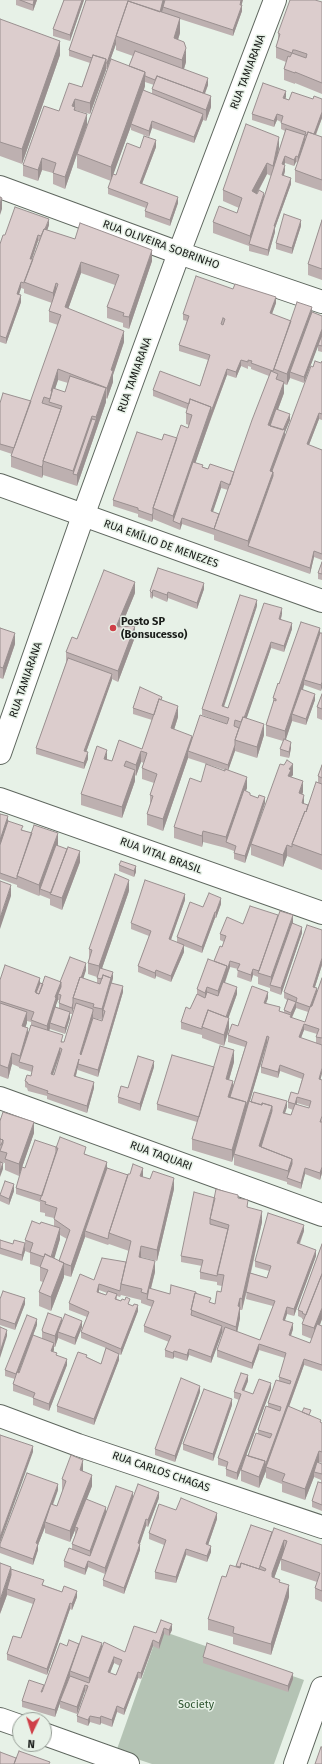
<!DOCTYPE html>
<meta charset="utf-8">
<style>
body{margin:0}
#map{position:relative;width:322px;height:1764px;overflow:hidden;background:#e7f1e7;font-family:"Fira Sans",sans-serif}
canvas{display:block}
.north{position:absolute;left:12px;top:1712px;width:40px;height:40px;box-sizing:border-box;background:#e7f1e7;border:1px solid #959c95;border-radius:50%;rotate:184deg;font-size:11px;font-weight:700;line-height:16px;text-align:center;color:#191c19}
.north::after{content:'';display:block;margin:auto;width:14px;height:18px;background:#cf3f48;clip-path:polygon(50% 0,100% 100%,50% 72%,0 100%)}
</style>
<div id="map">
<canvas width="322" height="1764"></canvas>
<div class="north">N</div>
</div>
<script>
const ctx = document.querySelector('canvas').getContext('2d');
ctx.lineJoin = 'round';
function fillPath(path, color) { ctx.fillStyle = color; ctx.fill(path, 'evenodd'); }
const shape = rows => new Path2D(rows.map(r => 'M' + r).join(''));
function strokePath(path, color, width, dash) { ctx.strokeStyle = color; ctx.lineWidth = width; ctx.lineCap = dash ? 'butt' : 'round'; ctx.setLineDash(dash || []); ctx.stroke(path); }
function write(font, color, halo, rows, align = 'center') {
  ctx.font = font + ' "Fira Sans",sans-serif'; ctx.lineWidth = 3; ctx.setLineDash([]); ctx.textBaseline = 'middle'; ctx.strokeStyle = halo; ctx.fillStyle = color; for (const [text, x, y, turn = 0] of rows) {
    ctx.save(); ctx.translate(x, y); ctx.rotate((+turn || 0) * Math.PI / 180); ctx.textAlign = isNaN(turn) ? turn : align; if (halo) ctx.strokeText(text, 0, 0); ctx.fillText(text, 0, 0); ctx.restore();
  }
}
fillPath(shape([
 [159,1630,304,1680,274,1764,152,1764,116,1752]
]), '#b4c3b4');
const minor = shape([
 [0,187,179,253,322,302],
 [0,753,83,516,179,253,275,0],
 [0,1098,322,1215],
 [0,1416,78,1445,322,1527],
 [0,1719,20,1726],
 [44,1734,128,1764],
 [295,1764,322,1688]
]);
const tertiary = shape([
 [0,485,322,601],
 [0,799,322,913]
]);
strokePath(minor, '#5f675f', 24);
strokePath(tertiary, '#5f675f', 24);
strokePath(minor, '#fff', 22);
strokePath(tertiary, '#fff', 22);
fillPath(shape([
 [16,0,37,0,33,11,16,5],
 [64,0,84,0,70,41,53,36,53,29],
 [86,0,242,5,242,11,233,36,180,19,180,33,178,40,186,62,184,69,208,85,205,94,211,107,206,121,203,120,194,143,152,128,149,137,131,130,131,126,113,174,116,175,140,148,156,147,142,184,178,203,170,226,145,217,145,211,146,208,108,194,108,188,111,181,77,168,77,154,129,66,133,56,116,50,116,44,107,69,106,69,106,70,90,114,75,110,87,125,65,189,53,184,53,173,42,170,38,181,23,176,23,165,59,111,82,87,90,63,69,56,69,50],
 [145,82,154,85,152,89,152,94,144,90,145,86],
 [322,2,322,94,295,83,295,84,284,80,284,69,286,62,276,58,276,47,278,40,278,33],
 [0,19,60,55,22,164,0,156],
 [286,97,285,98,289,100,322,99,322,118,316,135,322,137,322,191,295,182,295,170,298,163,296,162,294,166,285,163,284,165,285,171,284,175,291,184,275,228,275,232,268,256,249,251,249,246,213,233,213,222,237,213,239,208,223,201,223,190,279,148,278,154,285,131,281,129,281,122,277,120,274,127,252,120,252,114],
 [267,174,271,176,264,197,257,194],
 [322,220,322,280,308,275,308,264],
 [49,225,47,230,75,239,152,261,129,329,123,327,123,323,107,318,107,307,115,285,81,273,68,309,124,342,113,375,113,382,107,399,106,398,106,402,77,486,43,475,42,478,11,467,11,456,12,454,0,450,0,403,31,401,58,325,49,322,49,311,52,303,24,293,24,289,21,288,19,295,21,302,6,344,0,342,0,244,5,235],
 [38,241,39,241,33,259,32,259],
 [58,380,68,383,65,392,55,389],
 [301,226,292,254,276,249,276,243],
 [276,303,272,314,291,321,312,312,322,316,322,352,318,351,318,345,304,383,290,378,287,385,284,384,284,393,278,409,290,420,285,432,285,436,313,367,321,363,322,361,322,420,319,419,309,445,322,450,322,560,314,557,310,574,214,540,214,535,182,524,180,530,153,519,152,522,138,517,138,514,113,506,113,500,162,440,177,438,188,428,189,425,186,424,186,413,187,409,153,396,153,390,200,386,208,360,179,351,179,345,187,321,183,320,183,314],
 [241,366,248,369,248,366,251,367,251,369,269,376,234,472,208,469,203,467,195,463,227,375,236,378],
 [221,488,228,490,219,514,213,512],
 [322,562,322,580,318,579,318,573],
 [158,568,204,589,197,609,168,598,167,602,153,596,152,599,150,597,150,591],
 [135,593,121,627,135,637,118,682,112,679,86,752,88,759,84,769,36,754,36,748,66,663,66,652,77,639],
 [257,606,224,707,228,708,282,614,281,619,292,629,284,652,271,648,246,719,264,735,257,758,235,751,228,770,247,788,245,791,250,795,265,803,245,863,234,859,234,851,226,848,203,842,202,847,174,838,174,827,201,782,225,770,188,758,163,831,147,825,147,814,150,805,150,795,154,783,142,779,142,768,144,763,141,762,136,776,135,775,135,781,122,818,81,805,81,794,107,759,112,761,142,749,152,720,133,714,133,708,162,700,178,717,174,730,192,741,227,724,202,715,202,709],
 [0,628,15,644,3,679,0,678],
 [320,633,322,633,321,691,304,685,303,690,315,700,306,725,292,721,286,739,291,748,289,758,280,756,280,749,283,741,266,736,266,725,273,704,273,698,279,684],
 [322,694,322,720,317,718,317,707],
 [284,765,293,775,291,777,303,792,302,794,304,804,308,805,318,782,318,776,322,765,322,870,287,856,283,867,251,855,251,844],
 [0,814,8,821,23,830,58,844,58,846,80,862,62,910,50,905,50,899,40,895,39,896,17,887,17,885,0,879],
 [119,865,136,866,136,872,134,877,119,871],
 [129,891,102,968,113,978,112,983,123,992,98,1077,78,1070,78,1067,76,1076,94,1088,87,1113,47,1099,47,1096,28,1091,27,1088,25,1087,25,1081,31,1076,32,1072,19,1068,19,1067,12,1064,8,1079,0,1076,0,980,40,983,43,984,60,982,86,970,83,978,97,983,97,977,88,974,88,963,89,959,89,949],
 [58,1000,59,1000,59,1008,56,1007,56,1005],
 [73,1009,74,1009,64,1042,63,1042,49,1031,50,1028,50,1029,65,1034,70,1018,70,1014,72,1014],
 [103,1016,104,1016,102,1021,93,1018,93,1017,93,1018,102,1020],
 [27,1021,31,1022,31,1025,28,1033,25,1027],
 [60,1054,54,1075,53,1075],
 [185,900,171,940,177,943,177,937,203,907,221,904,216,918,215,918,202,953,184,946,184,952,171,982,156,976,155,979,138,972,138,966,149,936,131,929,131,923],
 [293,923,302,933,281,995,270,991,270,988,258,984,258,977,253,975,251,982,237,977,238,969,230,967,225,983,237,994,228,1018,229,1029,224,1046,202,1038,202,1035,181,1029,181,1022,190,1009,197,994,197,989,214,961,222,947,224,942,220,940,220,934,243,924],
 [322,930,322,965,315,987,317,992,322,978,322,1045,320,1080,322,1080,322,1173,320,1180,305,1174,301,1189,287,1184,287,1182,234,1165,234,1154,232,1162,192,1150,192,1139,197,1122,157,1110,157,1104,214,1067,234,1062,229,1080,233,1086,245,1047,228,1042,228,1035,268,998,266,1003,280,1011,284,1012,284,1010,287,1000,284,998,284,992],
 [296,1008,308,1012,305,1022,292,1018],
 [304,1030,317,1034,316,1037,316,1043,301,1038],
 [267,1043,268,1043,261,1067,261,1073,278,1078,280,1071,302,1079,298,1094,288,1102,288,1108,293,1110,291,1115,285,1113,287,1107,234,1153],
 [297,1103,310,1107,309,1108,296,1104],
 [154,1067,140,1111,118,1103,118,1097,128,1088],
 [0,1118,34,1133,19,1176,5,1170,5,1163,0,1162],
 [56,1147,86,1154,107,1168,128,1175,143,1177,174,1189,157,1261,141,1257,155,1272,151,1289,170,1294,196,1293,211,1303,215,1304,221,1292,222,1286,217,1285,217,1282,200,1279,200,1272,202,1266,181,1262,181,1256,215,1198,238,1198,248,1207,262,1222,251,1273,267,1278,269,1271,255,1267,255,1261,304,1231,300,1244,316,1256,294,1316,287,1314,285,1320,293,1329,291,1336,310,1343,312,1339,302,1335,302,1324,304,1320,302,1319,302,1318,298,1316,298,1310,322,1244,322,1319,320,1325,322,1326,322,1371,304,1365,289,1407,311,1416,322,1423,322,1463,319,1462,319,1463,322,1464,322,1511,312,1507,312,1501,321,1483,321,1480,314,1477,305,1500,282,1492,282,1484,266,1478,266,1471,259,1488,241,1481,241,1470,248,1456,258,1434,258,1430,268,1407,268,1403,279,1381,279,1377,285,1358,259,1350,252,1369,217,1357,217,1350,223,1333,222,1333,211,1363,189,1355,187,1361,174,1357,173,1359,165,1357,165,1350,169,1342,144,1332,144,1326,152,1307,141,1303,141,1300,121,1295,120,1297,117,1296,117,1299,130,1305,138,1311,121,1355,119,1354,119,1360,94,1425,57,1412,57,1406,87,1357,101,1364,106,1348,81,1338,81,1332,87,1317,69,1310,69,1303,94,1280,126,1262,129,1251,109,1244,108,1245,85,1237,71,1277,64,1275,64,1277,51,1311,39,1306,39,1292,43,1282,40,1281,40,1267,30,1264,30,1253,25,1251,22,1261,0,1254,0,1240,13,1244,25,1243,25,1240,40,1224,54,1226,54,1218,45,1216,45,1213,40,1212,40,1202,16,1194,16,1188,25,1168],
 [60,1235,67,1239,59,1261,54,1258,60,1239],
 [99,1290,107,1293,106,1295,99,1292],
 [247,1291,246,1299,273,1306,260,1340,237,1332,240,1318,240,1310,242,1310],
 [14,1191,9,1205,0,1201,0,1195],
 [0,1299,25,1304,15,1330,0,1325],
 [62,1323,82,1327,75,1345,58,1338,55,1347,54,1347,53,1352,67,1365,49,1411,33,1405,33,1398,13,1391,13,1384,15,1379,5,1376,5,1370,37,1325,18,1373,19,1373,42,1339,42,1330],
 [248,1381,244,1391,253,1394,271,1389,237,1480,226,1476,226,1467,218,1465,218,1458,239,1400,234,1398,234,1392],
 [200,1392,175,1462,155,1455,155,1449],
 [232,1405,213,1461,183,1450,183,1444],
 [83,1471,92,1486,86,1500,106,1512,133,1498,105,1574,88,1567,85,1575,64,1567,64,1561,72,1549,72,1544,75,1536,75,1530,70,1542,45,1533,45,1527,38,1545,38,1550,33,1565,0,1553,0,1544,58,1490,53,1505,57,1506,63,1490,62,1490,62,1479],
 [159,1498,148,1527,146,1526,140,1544,140,1550,124,1594,103,1586,103,1580],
 [176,1510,217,1519,208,1545,211,1552,207,1562,186,1555,176,1583,155,1579,155,1572,164,1545,149,1539,149,1533],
 [272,1532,322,1545,322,1602,315,1599,315,1588,317,1582,281,1570,281,1559,274,1578,280,1583,289,1597,271,1655,233,1644,233,1637,208,1630,208,1619,226,1577,236,1567,236,1566],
 [11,1569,44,1585,77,1597,72,1610,70,1609,47,1675,7,1660,7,1654,21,1638,33,1604,7,1595,0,1614],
 [161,1620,172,1630,169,1636,164,1634,159,1649,153,1646,141,1679,138,1678,124,1715,117,1712,112,1727,101,1723,100,1725,90,1722,88,1726,77,1722,77,1716,86,1692,85,1691,77,1714,60,1708,60,1701,70,1676,70,1675,55,1717,22,1707,22,1701,44,1689,67,1646,102,1648,125,1652,156,1633],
 [114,1663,120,1666,116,1675,110,1673],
 [203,1657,293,1679,288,1692,203,1663]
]), '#bdb0b0');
fillPath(shape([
 [34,0,37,0,33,11,33,5],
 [82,0,84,0,70,41,70,35],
 [163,0,165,0,163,7,163,9,157,25,157,19],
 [241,0,243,0,240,11,240,5],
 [242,5,242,11,233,36,233,30],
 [180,18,180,33,174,52,174,38],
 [116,38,116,44,107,69,107,63],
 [60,41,60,55,22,164,22,149],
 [186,48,186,62,182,75,182,60],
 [106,59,106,70,90,114,90,103],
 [145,72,145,86,131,124,131,126,111,181,111,167],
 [208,78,208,85,201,103,201,97],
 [286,91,286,97,283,104,283,98],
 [211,96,211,107,206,121,206,110],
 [75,99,75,118,72,106],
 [322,112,322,118,312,144,312,138],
 [87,114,87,125,65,189,65,177],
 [203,114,203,120,194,143,194,137],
 [277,114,277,120,274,127,274,121],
 [152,121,152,128,149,137,149,131],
 [305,135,305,142,298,163,298,157],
 [279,137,279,148,273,177,273,166],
 [156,140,156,147,140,189,140,183],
 [285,156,285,163,282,170,282,164],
 [296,156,296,162,294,166,294,160],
 [42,158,42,170,38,181,38,170],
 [267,163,267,174,252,202,252,191],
 [285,165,285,171,282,181,282,175],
 [291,178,291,184,275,228,275,232,268,256,268,250,274,226],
 [264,193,264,204,250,245,250,236],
 [178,197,178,203,170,226,170,220],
 [2,198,2,209,0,215,0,204],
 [49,219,49,225,43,243,43,236],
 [301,220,301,226,292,254,292,248],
 [38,235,38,241,30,265,30,259],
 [152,250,152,261,129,329,129,317],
 [81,262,81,273,65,318,65,307],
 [21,282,21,288,17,300,17,294],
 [56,283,56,294,53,304,53,293],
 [21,295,21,302,6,344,6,338],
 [276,297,276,303,270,319,270,313],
 [312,307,312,318,290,372,290,378,287,385,287,374],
 [322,329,322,336,304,383,304,377],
 [124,331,124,342,113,375,113,382,107,399,107,388,111,370],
 [241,360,241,366,236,378,236,372],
 [58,369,58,380,53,395,51,391],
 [227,369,227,375,211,418,175,522,173,521,173,516,211,407],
 [284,382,284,393,270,431,268,425],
 [106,388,106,402,77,486,77,475,96,420,96,417],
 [319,413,319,419,307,450,307,444],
 [290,414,290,420,285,432,285,442,273,483,248,546,248,541,270,471,282,434],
 [92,416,92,430,73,474,73,485,73,471],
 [43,464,43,475,42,478,42,467],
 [221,481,221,488,211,517,211,511],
 [153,513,153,519,152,522,152,515],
 [182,518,182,524,180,530,180,524],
 [314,551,314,557,310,574,310,568],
 [135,582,135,593,116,639,116,627],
 [204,583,204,589,197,609,197,603],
 [153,590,153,596,152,599,152,593],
 [168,592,168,598,167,602,167,595],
 [257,600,257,606,222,712,222,706],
 [282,608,282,614,279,625,279,619],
 [292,623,292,629,284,652,284,646],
 [135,626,135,637,118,682,118,671],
 [320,628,320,639,304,680,304,685,294,715,292,714,292,721,285,742,285,731],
 [15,633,15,644,3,679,3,668],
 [271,642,271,648,243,729,243,722],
 [112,674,112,680,84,758,84,751],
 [322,682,322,688,321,691,321,685],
 [315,694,315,700,306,725,306,719],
 [178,706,178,717,171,739,171,728],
 [264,724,264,735,257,758,257,747],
 [192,736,192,747,188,751,188,758,163,831,163,819],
 [291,742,291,748,289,758,289,752],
 [235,745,235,751,228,771,228,765],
 [107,750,107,761,104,759],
 [141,751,141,762,136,776,136,765],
 [88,752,88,759,84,769,84,763],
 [293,764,293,775,291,777,288,776,289,769],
 [135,770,135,781,122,818,122,807],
 [247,777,247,788,228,843,226,842,226,848,226,837],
 [303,781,303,792,299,804,299,793],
 [304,795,304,806,302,803],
 [265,797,265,803,245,863,245,856],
 [8,816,8,827,0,851,0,840],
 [203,831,203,842,202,847,202,836],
 [58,833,58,844,42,889,40,889,39,896,39,885],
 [287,845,287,856,283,867,283,855],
 [80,851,80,862,62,910,62,898],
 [136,866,136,872,134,877,134,871],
 [129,880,129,891,99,977,99,966],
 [11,885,11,896,0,929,0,918],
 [185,894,185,900,169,945,169,939],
 [221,898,221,904,216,918,216,912],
 [215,912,215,918,202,953,202,947],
 [293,915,293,926,271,985,271,977],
 [302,927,302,933,281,995,281,988],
 [184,945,184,952,171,982,171,976],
 [322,958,322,965,313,993,313,987],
 [230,961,230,967,218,1002,218,991,227,966],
 [86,963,86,970,77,999,75,998],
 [253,969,253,975,251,982,251,975],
 [156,970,156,976,155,979,155,973],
 [113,972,113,978,103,1010,103,1016,102,1020,102,1009],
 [40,978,40,989,37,998,35,992],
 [61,982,61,993,58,994,58,1000,56,1005,56,1009,50,1023,50,1028,47,1037,47,1026,55,997],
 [123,986,123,992,98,1077,98,1070],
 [207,987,207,998,205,1004,205,993],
 [237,987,237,994,225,1028,225,1021],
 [317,988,317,994,310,1013,310,1007],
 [268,992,268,998,264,1009,264,1003],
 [296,1002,296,1008,291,1019,291,1013],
 [73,1003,73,1009,72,1014,72,1008],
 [93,1011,93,1017,80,1060,80,1054],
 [27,1012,27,1023,22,1037,22,1026],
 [70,1012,70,1018,65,1034,65,1028],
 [229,1018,229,1029,224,1046,224,1035],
 [304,1024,304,1030,299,1043,299,1037],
 [28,1028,28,1039,20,1062,20,1056],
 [267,1036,267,1043,232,1162,232,1150,246,1102],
 [60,1048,60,1054,51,1080,51,1074],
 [234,1050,234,1062,226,1090,226,1079],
 [12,1053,12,1064,8,1079,8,1068],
 [79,1059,78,1067,74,1082,74,1076],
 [154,1061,154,1067,140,1111,140,1104],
 [280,1065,280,1071,278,1078,278,1072],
 [322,1068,322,1074,319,1085,319,1079],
 [233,1081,233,1092,230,1102,228,1097],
 [94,1082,94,1088,87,1113,87,1106],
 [297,1097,297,1103,295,1110,295,1104],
 [287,1101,287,1107,283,1119,283,1113],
 [272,1106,272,1117,261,1152,259,1146],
 [34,1122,34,1133,19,1176,19,1164],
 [292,1159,292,1170,288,1178,288,1171],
 [107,1162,107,1173,85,1231,85,1237,71,1277,71,1266],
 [3,1163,3,1169,0,1177,0,1171],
 [322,1167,322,1173,320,1180,320,1173],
 [143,1168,143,1179,140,1176],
 [305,1168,305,1174,301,1189,301,1183],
 [174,1178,174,1189,157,1261,157,1250],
 [14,1184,14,1191,9,1205,9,1199],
 [262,1211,262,1222,242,1310,242,1299],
 [304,1225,304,1231,297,1249,297,1243],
 [60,1228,60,1239,51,1270,51,1259],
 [25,1245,25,1251,22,1261,22,1255],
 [141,1246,141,1257,139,1268,139,1257],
 [316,1250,316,1256,294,1316,294,1309],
 [155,1261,155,1272,148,1299,147,1299,147,1305,147,1294],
 [64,1263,64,1277,51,1311,51,1297],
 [99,1284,99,1290,97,1298,97,1292],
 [25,1298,25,1304,15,1330,15,1324],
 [240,1298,240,1309,238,1306],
 [138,1305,138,1311,121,1355,121,1349],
 [240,1307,240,1318,236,1338,236,1327],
 [287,1307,287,1314,283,1326,283,1320],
 [322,1308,322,1319,314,1339,314,1328],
 [62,1318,62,1329,58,1332,58,1338,55,1347,55,1336],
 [37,1319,37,1325,16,1380,16,1374],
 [82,1321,82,1327,75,1345,75,1338],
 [293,1323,293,1329,289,1341,289,1335],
 [222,1326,222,1333,211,1363,211,1357],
 [7,1330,7,1336,0,1358,0,1352],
 [54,1343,54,1350,51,1357,51,1351],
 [259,1344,259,1350,252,1369,252,1363],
 [189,1349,189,1355,187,1361,187,1355],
 [174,1351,174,1357,173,1359,173,1353],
 [119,1354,119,1360,94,1425,94,1419],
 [67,1359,67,1365,49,1411,49,1404],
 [304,1359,304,1365,267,1467,266,1467,266,1471,259,1488,259,1477],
 [248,1375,248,1381,242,1396,242,1390],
 [271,1383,271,1389,237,1480,237,1473],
 [200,1386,200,1392,175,1462,175,1456],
 [232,1399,232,1405,213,1461,213,1454],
 [33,1446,33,1452,0,1543,0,1537],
 [319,1451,319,1462,316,1472,314,1472,314,1477,305,1500,305,1489],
 [83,1460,83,1471,80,1481,80,1470],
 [92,1475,92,1486,76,1527,75,1527,75,1530,70,1542,70,1531],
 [58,1484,58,1490,46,1522,45,1522,45,1527,38,1545,38,1550,33,1565,33,1559,36,1543],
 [133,1492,133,1498,105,1574,105,1568],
 [159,1492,159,1498,148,1527,148,1520],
 [106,1507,106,1518,90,1562,90,1551],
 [217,1513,217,1519,206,1551,206,1544],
 [146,1519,146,1526,138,1549,138,1543],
 [284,1540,284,1551,272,1584,272,1573],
 [140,1544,140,1550,124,1594,124,1588],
 [211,1546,211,1552,207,1562,207,1556],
 [186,1549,186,1555,176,1583,176,1577],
 [88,1561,88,1567,85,1575,85,1569],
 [11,1567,11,1581,7,1589,7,1595,0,1614,0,1600],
 [289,1585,289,1597,271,1655,271,1644],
 [77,1591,77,1597,72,1610,72,1604],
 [70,1603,70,1609,47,1675,47,1669],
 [172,1624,172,1630,169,1636,169,1630],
 [164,1628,164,1634,159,1649,159,1643],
 [153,1640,153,1646,141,1679,141,1673],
 [102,1643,102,1654,89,1689,89,1678],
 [79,1644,79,1650,70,1671,70,1675,55,1717,55,1710],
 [114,1657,114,1663,108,1678,108,1672],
 [138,1672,138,1678,124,1715,124,1709],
 [293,1673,293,1679,288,1692,288,1686],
 [85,1685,85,1691,77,1714,77,1707],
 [117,1706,117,1712,112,1727,112,1720],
 [90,1716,90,1722,88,1726,88,1720],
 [101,1716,101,1723,100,1725,100,1718]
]), '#9a9090');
const building = shape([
 [20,0,34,0,33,5,20,0],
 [64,0,82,0,70,35,53,29,64,0],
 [86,0,163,0,160,12,128,1,107,63,106,63,106,59,93,55,92,58,69,50,86,0],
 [165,0,241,0,240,5,242,5,233,30,163,7,165,0],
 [290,0,315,0,322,2,322,83,295,72,295,73,284,69,288,56,290,57,292,53,276,47,280,34,278,33,290,0],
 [293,50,295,50,307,54,306,58,292,53,293,50],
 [128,1,180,18,174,38,184,42,186,48,182,60,116,36,128,1],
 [0,19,60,41,22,149,0,142,0,19],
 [135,51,208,78,203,93,157,76,155,80,145,76,145,72,129,66,135,51],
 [93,55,106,59,90,103,75,99,72,106,75,107,74,110,87,114,65,177,53,173,56,163,42,158,38,170,23,165,44,106,59,111,69,83,82,87,93,55],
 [111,59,145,72,111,167,77,154,111,59],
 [157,76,211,96,206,110,152,89,157,76],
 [263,83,286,91,283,98,289,100,292,92,313,99,314,96,322,99,322,112,314,134,308,132,306,136,305,135,306,132,281,123,283,116,277,114,274,121,252,114,263,83],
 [143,90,203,114,194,137,152,121,149,131,131,124,143,90],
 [246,124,279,137,273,166,267,163,252,191,257,194,259,190,264,193,250,236,213,222,219,206,237,213,242,198,223,190,246,124],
 [286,129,305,135,298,157,296,156,294,160,285,156,282,164,285,165,282,175,291,178,274,226,275,226,268,250,249,244,286,129],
 [308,132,322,137,322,180,295,170,308,132],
 [144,136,156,140,140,183,178,197,170,220,145,211,148,203,108,188,113,174,116,175,127,143,140,148,144,136],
 [0,197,2,198,0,204,0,197],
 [15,207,49,219,45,229,44,229,41,236,38,235,30,259,33,259,24,283,21,282,17,294,21,295,6,338,0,336,0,244,3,235,5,235,15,207],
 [284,214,301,220,292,248,276,243,284,214],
 [322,220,322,269,308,264,322,220],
 [80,223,152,250,129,317,123,316,124,313,107,307,119,275,81,262,65,307,124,331,111,370,113,371,107,388,58,369,51,391,52,391,50,399,44,397,42,403,61,409,43,461,43,464,42,467,11,456,61,315,49,311,58,284,56,283,53,293,24,282,44,229,75,239,80,223],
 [196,276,233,289,235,284,276,297,270,313,291,321,273,371,251,363,252,361,248,360,248,362,241,360,236,372,227,369,211,412,211,407,190,399,189,404,153,390,160,371,200,386,210,355,179,345,189,316,183,314,196,276],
 [223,318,225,319,223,325,221,324,223,318],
 [297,302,312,307,287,374,274,369,297,302],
 [312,312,322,316,322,329,304,377,290,372,312,312],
 [322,335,322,346,318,345,322,335],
 [315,361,321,363,322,361,322,414,319,413,307,444,322,450,322,554,314,551,310,568,248,546,273,476,273,472,272,471,311,366,313,367,315,361],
 [271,371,278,374,276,379,284,382,268,425,285,430,270,471,273,472,248,541,214,529,252,420,271,371],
 [70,376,106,388,96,417,92,416,73,471,43,461,62,406,49,402,53,388,65,392,70,376],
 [3,393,31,401,14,448,0,444,0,403,3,393],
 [190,399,211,407,173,516,153,508,181,425,188,428,192,415,186,413,190,399],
 [276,409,290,414,283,430,270,426,276,409],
 [92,419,96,420,77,475,73,474,92,419],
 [137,432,162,440,164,434,177,438,153,508,153,513,152,515,138,510,138,508,113,500,137,432],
 [193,462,203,465,202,467,208,469,210,464,234,472,230,485,221,481,211,511,219,514,214,529,182,518,180,524,173,521,193,462],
 [322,562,322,574,318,573,322,562],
 [158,568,204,583,197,603,168,592,167,595,153,590,152,593,150,591,158,568],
 [104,570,135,582,116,627,135,626,118,671,66,652,72,637,77,639,104,570],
 [240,595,257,600,222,706,228,708,264,603,282,608,279,619,292,623,284,646,271,642,244,718,243,717,241,722,235,720,234,726,239,728,235,740,235,745,228,765,188,751,200,715,227,724,229,718,202,709,240,595],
 [301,622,320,628,285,731,266,725,274,700,276,701,276,699,273,698,278,683,279,684,301,622],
 [0,628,15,633,3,668,0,667,0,628],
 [320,633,322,633,322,682,321,685,304,680,320,633],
 [68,658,112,674,84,751,88,752,84,763,36,748,68,658],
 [140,687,162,697,161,700,159,699,154,715,133,708,140,687],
 [301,689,315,694,306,719,292,714,301,689],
 [322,694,322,709,317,707,322,694],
 [159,699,178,706,171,728,192,736,163,819,147,814,153,796,150,795,157,774,142,768,147,753,141,751,136,765,126,761,124,766,135,770,122,807,81,794,97,746,107,750,104,759,112,761,119,740,142,749,159,699],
 [243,717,264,724,257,747,235,740,243,717],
 [284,739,291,742,289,752,280,749,284,739],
 [287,760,293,764,289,769,291,770,288,776,303,781,299,793,304,795,302,803,308,805,306,812,305,811,292,844,292,847,287,845,283,855,251,844,280,764,284,765,287,760],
 [206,764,225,771,225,769,247,777,226,837,203,831,202,836,174,827,190,778,201,782,206,764],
 [322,765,322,778,318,776,322,765],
 [316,782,322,784,322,855,292,844,305,811,306,812,316,782],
 [244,790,250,793,250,795,258,798,259,795,265,797,245,856,234,853,236,846,226,842,244,790],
 [0,814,8,816,0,840,0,814],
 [8,821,23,826,21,830,32,833,17,876,17,879,0,873,0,845,8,821],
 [34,825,58,833,39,885,17,876,34,825],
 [56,845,67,849,51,893,40,889,56,845],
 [68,847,80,851,62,898,50,894,68,847],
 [121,861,136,866,134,871,119,865,121,861],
 [115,874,129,880,99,966,88,963,92,950,89,949,115,874],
 [145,880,185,894,169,939,184,945,171,976,156,970,155,973,138,966,151,931,131,923,145,880],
 [0,881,11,885,0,918,0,881],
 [209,893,221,898,216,912,215,912,202,947,177,937,190,902,203,907,209,893],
 [250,906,278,915,259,971,253,969,251,975,237,970,240,964,230,961,227,971,227,966,214,961,220,946,222,947,226,936,220,934,227,917,243,924,250,906],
 [280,911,293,915,271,977,258,973,280,911],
 [292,923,302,927,281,988,270,985,292,923],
 [307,925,322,930,322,958,313,987,317,988,310,1007,296,1002,297,998,284,992,307,925],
 [70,957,86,963,81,978,80,977,73,998,73,1003,72,1008,59,1003,61,995,58,994,61,987,61,982,60,982,70,957],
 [208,959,227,966,218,991,207,987,205,993,197,989,208,959],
 [5,965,40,978,35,992,39,994,45,976,61,982,55,997,56,998,47,1026,31,1020,34,1012,0,1001,0,980,5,965],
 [100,968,113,972,111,978,103,975,102,979,97,978,100,968],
 [103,975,111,978,102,1009,93,1007,94,1004,73,998,80,977,100,984,103,975],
 [322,978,322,1038,316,1037,319,1029,304,1024,299,1037,322,1045,322,1068,319,1079,322,1080,322,1116,320,1122,322,1122,322,1167,320,1173,305,1168,301,1183,287,1178,292,1164,292,1159,261,1147,272,1111,272,1106,262,1103,262,1105,251,1102,254,1092,287,1101,283,1113,291,1115,295,1104,309,1108,311,1101,297,1097,295,1104,288,1102,291,1092,298,1094,304,1074,280,1065,278,1072,261,1067,269,1037,267,1036,246,1107,246,1102,230,1097,247,1042,228,1035,232,1024,238,1026,252,986,268,992,264,1003,280,1007,279,1011,291,1015,290,1017,305,1022,310,1007,312,1006,322,978],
 [223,982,237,987,226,1017,208,1010,202,1027,202,1029,181,1022,186,1007,190,1009,197,994,205,998,207,992,218,996,223,982],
 [40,983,43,984,39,994,36,993,40,983],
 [111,983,123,986,98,1070,78,1064,79,1059,74,1076,94,1082,87,1106,47,1093,48,1091,28,1084,27,1082,25,1081,27,1075,31,1076,33,1066,19,1062,31,1025,63,1035,61,1042,64,1042,76,1003,93,1009,93,1011,80,1054,81,1055,93,1018,102,1021,105,1011,103,1010,111,983],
 [60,1048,62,1049,54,1075,51,1074,60,1048],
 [288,999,296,1002,291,1013,284,1010,288,999],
 [0,1003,27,1012,22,1026,28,1028,20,1056,12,1053,8,1068,0,1065,0,1003],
 [55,1007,70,1012,65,1028,50,1023,55,1007],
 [208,1010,229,1018,224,1035,202,1027,208,1010],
 [220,1046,234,1050,226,1079,233,1081,228,1097,246,1102,232,1150,192,1139,220,1046],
 [172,1055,214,1067,199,1117,157,1104,172,1055],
 [138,1056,154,1061,140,1104,118,1097,121,1086,128,1088,138,1056],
 [249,1101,262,1105,262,1103,272,1106,259,1146,292,1159,288,1171,234,1154,249,1101],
 [3,1112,34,1122,19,1164,5,1159,7,1153,0,1151,3,1143,3,1140,0,1139,0,1121,3,1112],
 [60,1137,86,1147,84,1154,107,1162,71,1266,63,1263,64,1263,59,1261,70,1230,54,1219,57,1208,45,1204,46,1202,40,1200,58,1148,56,1148,60,1137],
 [0,1139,3,1140,1,1145,0,1145,0,1139],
 [35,1140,56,1147,56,1152,42,1196,16,1188,22,1167,25,1168,35,1140],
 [0,1162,3,1163,0,1171,0,1162],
 [133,1164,143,1168,140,1176,150,1179,153,1171,174,1178,157,1250,141,1246,139,1257,155,1261,147,1294,141,1292,142,1289,121,1284,131,1241,109,1233,128,1174,130,1174,133,1164],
 [107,1168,128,1175,109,1233,108,1239,85,1231,107,1168],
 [5,1181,14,1184,9,1199,0,1195,5,1181],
 [216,1189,238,1195,238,1198,248,1200,247,1207,262,1211,242,1299,240,1298,238,1306,240,1307,236,1327,191,1310,195,1293,211,1298,209,1302,215,1304,217,1291,221,1292,224,1275,217,1274,229,1225,210,1219,216,1189],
 [194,1192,215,1198,210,1219,210,1224,228,1229,217,1276,200,1272,203,1260,181,1256,194,1192],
 [268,1213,304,1225,297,1243,316,1250,294,1309,287,1307,283,1320,293,1323,289,1335,310,1343,317,1324,322,1326,322,1365,304,1359,265,1466,265,1461,248,1456,256,1433,270,1438,272,1434,258,1430,266,1406,280,1411,281,1407,268,1403,276,1380,290,1384,291,1381,279,1377,286,1353,259,1344,252,1363,217,1350,225,1327,260,1340,275,1301,246,1292,250,1273,267,1278,271,1266,255,1261,268,1213],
 [32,1221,40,1224,41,1222,60,1228,51,1257,45,1254,44,1257,30,1252,33,1243,25,1240,32,1221],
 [0,1240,13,1244,14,1240,25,1243,22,1255,0,1248,0,1240],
 [322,1244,322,1274,306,1315,302,1313,303,1312,298,1310,322,1244],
 [45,1254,64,1263,51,1297,39,1292,48,1270,40,1267,45,1254],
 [102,1258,126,1262,121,1284,120,1291,99,1284,97,1292,106,1295,108,1291,117,1294,115,1299,121,1301,122,1299,125,1300,126,1297,130,1299,128,1304,133,1306,134,1304,138,1305,121,1349,81,1332,89,1312,69,1303,80,1274,94,1280,102,1258],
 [322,1274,322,1308,314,1328,302,1324,322,1274],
 [171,1285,196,1292,196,1293,195,1293,191,1310,192,1310,191,1315,222,1326,211,1357,189,1349,187,1355,174,1351,173,1353,165,1350,171,1336,144,1326,154,1301,147,1299,149,1288,170,1294,171,1285],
 [3,1291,25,1298,15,1324,0,1319,0,1299,3,1291],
 [48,1313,62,1318,55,1336,43,1332,42,1330,48,1313],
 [65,1314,82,1321,75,1338,58,1332,65,1314],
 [27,1315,37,1319,16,1374,5,1370,27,1315],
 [0,1327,7,1330,0,1352,0,1327],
 [33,1335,54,1343,51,1351,57,1353,56,1355,67,1359,49,1404,33,1398,35,1393,13,1384,17,1372,19,1373,33,1335],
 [106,1348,119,1354,94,1419,57,1406,78,1352,87,1355,86,1357,101,1364,106,1348],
 [241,1373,248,1375,242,1390,253,1394,259,1379,271,1383,237,1473,226,1469,228,1462,218,1458,241,1394,234,1392,241,1373],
 [181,1378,200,1386,175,1456,155,1449,181,1378],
 [204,1389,232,1399,213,1454,183,1444,204,1389],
 [288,1406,321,1420,320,1422,322,1423,322,1452,319,1451,305,1489,282,1481,285,1474,266,1467,288,1406],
 [304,1408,311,1410,309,1415,302,1412,304,1408],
 [0,1435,33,1446,0,1537,0,1435],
 [71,1455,83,1460,80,1470,92,1475,70,1531,45,1522,51,1504,57,1506,66,1481,62,1479,71,1455],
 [246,1455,265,1461,259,1477,241,1470,246,1455],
 [317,1462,322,1464,322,1474,314,1472,317,1462],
 [27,1473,58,1484,36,1543,38,1544,33,1559,0,1547,0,1544,27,1473],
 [318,1482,322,1483,322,1505,312,1501,318,1482],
 [138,1484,159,1492,148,1520,146,1519,138,1543,140,1544,124,1588,103,1580,138,1484],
 [116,1486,133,1492,105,1568,88,1561,85,1569,64,1561,69,1548,90,1556,116,1486],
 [181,1498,217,1513,206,1544,211,1546,207,1556,186,1549,176,1577,155,1572,166,1540,149,1533,159,1504,176,1510,181,1498],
 [86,1499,106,1507,90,1551,72,1544,78,1528,75,1527,86,1499],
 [251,1525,272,1532,259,1569,241,1563,240,1567,236,1566,251,1525],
 [274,1528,322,1545,322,1591,315,1588,320,1573,281,1559,287,1541,284,1540,272,1573,272,1577,280,1580,279,1582,289,1585,271,1644,233,1633,234,1627,208,1619,222,1576,226,1577,230,1565,240,1568,241,1563,265,1571,266,1569,260,1566,274,1528],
 [0,1563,11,1567,0,1600,0,1563],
 [11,1569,44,1580,42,1585,62,1592,64,1586,77,1591,72,1604,70,1603,47,1669,7,1654,13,1636,21,1638,35,1599,7,1589,11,1575,11,1569],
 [161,1620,172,1624,169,1630,164,1628,159,1643,153,1640,141,1673,138,1672,124,1709,117,1706,112,1720,101,1716,100,1718,90,1716,88,1720,77,1716,88,1686,85,1685,77,1707,60,1701,70,1676,89,1683,104,1642,125,1652,134,1626,156,1633,161,1620],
 [114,1657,122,1660,116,1675,108,1672,114,1657],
 [82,1636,102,1643,89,1678,70,1671,82,1636],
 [69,1640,79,1644,55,1710,22,1701,29,1680,44,1685,41,1692,42,1692,60,1643,67,1646,69,1640],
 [207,1643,293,1673,288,1686,203,1657,207,1643],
 [321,1747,322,1747,322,1764,315,1764,321,1747],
 [19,1751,50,1762,49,1764,14,1764,19,1751],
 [0,1752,16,1758,14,1764,0,1764,0,1752]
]);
fillPath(building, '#dccdcd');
strokePath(building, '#9a9090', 1);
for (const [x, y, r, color] of [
 [113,628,4,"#cf3f48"]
]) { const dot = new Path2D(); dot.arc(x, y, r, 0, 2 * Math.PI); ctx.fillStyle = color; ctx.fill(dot); strokePath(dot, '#e7f1e7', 1.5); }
write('11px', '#191c19', '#e7f1e7', [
 ["RUA TAMIARANA",248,72,-69],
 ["RUA OLIVEIRA SOBRINHO",161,245,20],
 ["RUA TAMIARANA",135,375,-70],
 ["RUA EMÍLIO DE MENEZES",161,544,20],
 ["RUA TAMIARANA",26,680,-71],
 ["RUA VITAL BRASIL",161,856,20],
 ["RUA TAQUARI",161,1156,20],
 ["RUA CARLOS CHAGAS",161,1472,19]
]);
write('bold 11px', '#191c19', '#e7f1e7', [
 ["Posto SP",121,622],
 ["(Bonsucesso)",121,635]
], 'left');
write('11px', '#2f5531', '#e7f1e7', [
 ["Society",196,1705]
]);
</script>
